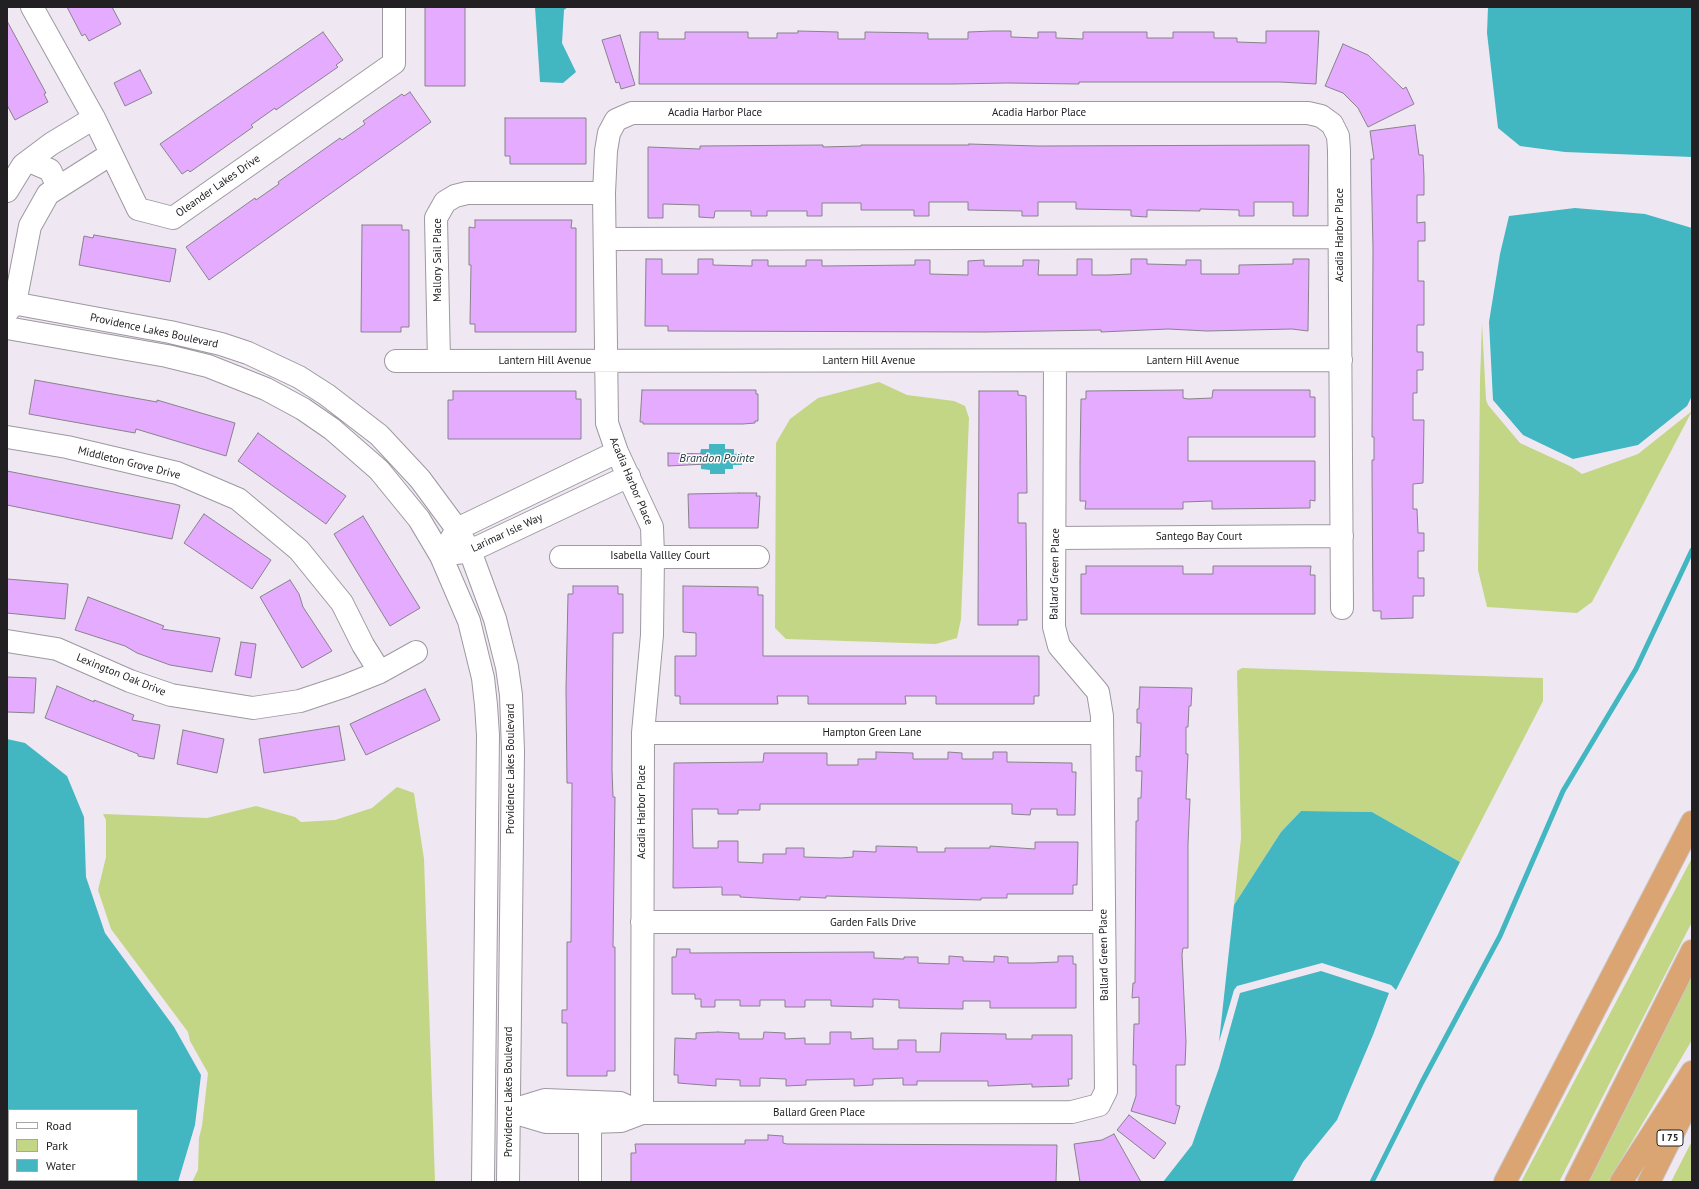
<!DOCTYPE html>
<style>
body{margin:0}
#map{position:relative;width:1699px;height:1189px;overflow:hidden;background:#efe8f2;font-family:"PT Sans",sans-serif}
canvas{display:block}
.frame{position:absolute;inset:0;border:8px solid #222023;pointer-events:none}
.legend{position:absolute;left:8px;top:1109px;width:130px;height:72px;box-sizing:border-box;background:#fff;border:1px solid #a7a6a7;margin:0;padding:5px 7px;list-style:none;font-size:12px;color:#222023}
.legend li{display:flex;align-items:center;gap:8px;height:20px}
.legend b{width:20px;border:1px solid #a7a6a7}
</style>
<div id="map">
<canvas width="1699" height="1189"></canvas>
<div class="frame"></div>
<ul class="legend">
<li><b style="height:5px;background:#fff"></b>Road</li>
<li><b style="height:11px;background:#c2d685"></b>Park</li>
<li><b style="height:11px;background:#42b6c1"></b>Water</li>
</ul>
</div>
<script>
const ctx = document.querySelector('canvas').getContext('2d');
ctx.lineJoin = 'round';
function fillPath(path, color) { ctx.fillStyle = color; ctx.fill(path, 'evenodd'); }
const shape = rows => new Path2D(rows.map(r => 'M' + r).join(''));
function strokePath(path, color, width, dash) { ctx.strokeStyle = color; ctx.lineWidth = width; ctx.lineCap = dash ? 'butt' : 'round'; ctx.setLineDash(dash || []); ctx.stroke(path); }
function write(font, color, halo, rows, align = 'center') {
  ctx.font = font + ' "PT Sans",sans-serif'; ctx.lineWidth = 3; ctx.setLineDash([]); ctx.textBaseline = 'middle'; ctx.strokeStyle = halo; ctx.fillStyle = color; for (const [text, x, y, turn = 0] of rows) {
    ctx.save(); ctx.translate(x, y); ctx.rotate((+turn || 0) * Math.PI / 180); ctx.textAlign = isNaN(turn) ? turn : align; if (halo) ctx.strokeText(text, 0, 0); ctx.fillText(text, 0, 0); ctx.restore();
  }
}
fillPath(shape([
 [1482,323,1486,400,1488,405,1520,443,1572,467,1582,474,1638,454,1692,411,1592,602,1577,613,1487,607,1478,570,1480,380],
 [879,382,907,395,954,401,965,406,969,418,961,619,957,638,936,644,786,639,775,628,776,443,790,419,818,398],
 [1242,668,1543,678,1543,701,1460,862,1372,812,1301,811,1281,832,1234,905,1241,838,1237,671],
 [397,787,414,793,424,859,435,1182,192,1182,198,1170,199,1138,202,1126,208,1073,190,1041,188,1032,111,929,98,890,106,857,106,820,103,814,207,818,256,806,295,817,301,822,335,820,372,808],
 [1692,858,1692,922,1559,1182,1521,1182],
 [1692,975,1692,1040,1608,1182,1587,1182],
 [1692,1141,1692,1182,1671,1182,1675,1174]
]), '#c2d685');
fillPath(shape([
 [535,7,568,7,564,10,562,43,576,72,563,83,540,82],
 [1488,7,1692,7,1692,157,1565,152,1520,146,1498,128,1487,33],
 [1575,208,1645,214,1692,228,1692,396,1687,406,1638,445,1573,459,1523,435,1493,400,1489,322,1500,254,1509,216],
 [709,444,725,444,725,449,734,449,734,454,742,453,742,465,733,465,733,469,725,469,725,474,710,474,710,470,701,469,701,465,692,465,692,454,700,454,701,449,709,449],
 [7,739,25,743,67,776,84,817,86,877,105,933,174,1027,201,1075,195,1125,178,1182,7,1182],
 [9,1110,137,1110,137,1180,9,1180],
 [1301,811,1372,812,1460,862,1396,990,1391,985,1322,963,1237,986,1234,990,1219,1042,1234,905,1281,832],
 [1321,971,1389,993,1373,1035,1337,1120,1303,1162,1292,1182,1163,1182,1192,1145,1219,1068,1240,993]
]), '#42b6c1');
strokePath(shape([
 [1372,1182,1422,1082,1500,936,1563,791,1636,669,1692,550]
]), '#42b6c1', 5);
const building = shape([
 [67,7,112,7,121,24,89,41,85,34,82,36,67,7],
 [425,7,465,7,465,86,425,86,425,7],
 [7,21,46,93,44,94,48,102,15,120,7,105,7,21],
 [798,31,838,32,838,39,865,39,865,32,928,33,928,39,968,39,968,32,993,31,1011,31,1011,37,1038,38,1038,32,1056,32,1056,38,1083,39,1083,32,1147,32,1147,38,1173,38,1173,32,1214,32,1214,38,1237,38,1237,42,1266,43,1266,31,1319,31,1316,84,1280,82,1079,82,1079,84,1007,83,953,84,639,84,640,32,658,32,658,39,685,39,685,32,748,32,748,38,777,38,777,33,798,33,798,31],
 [323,32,343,60,336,65,338,67,276,110,275,108,251,125,253,127,190,172,188,170,182,174,160,144,323,32],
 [620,35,635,85,621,89,619,82,616,83,602,40,620,35],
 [1343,44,1368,55,1403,89,1406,87,1414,104,1368,127,1358,108,1343,93,1325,86,1343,44],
 [140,70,152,93,125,106,114,83,140,70],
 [410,92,431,122,209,280,186,247,255,198,256,200,279,184,278,182,340,138,342,140,365,124,363,121,402,94,404,96,410,92],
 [505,118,586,118,586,164,510,164,510,156,505,156,505,118],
 [1415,125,1419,155,1423,155,1424,177,1424,195,1417,195,1417,223,1425,222,1425,241,1418,241,1418,281,1424,281,1424,325,1417,325,1417,352,1423,352,1423,370,1417,370,1417,393,1413,393,1413,420,1424,420,1423,483,1413,484,1413,509,1417,509,1418,533,1424,533,1424,551,1418,551,1418,578,1424,578,1424,596,1413,596,1413,618,1381,619,1381,611,1373,611,1372,469,1372,460,1374,460,1374,437,1372,437,1373,248,1371,159,1374,159,1370,131,1415,125],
 [969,144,1038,146,1309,145,1308,216,1293,216,1293,202,1254,202,1254,216,1239,216,1239,210,1200,209,1200,211,1147,210,1147,217,1131,216,1131,210,1076,209,1076,202,1038,202,1038,216,1022,216,1022,211,968,210,968,202,929,202,929,216,914,216,914,210,861,210,861,203,822,203,822,216,807,216,807,211,767,211,767,216,751,216,751,211,715,211,714,218,699,217,699,205,663,204,663,218,648,218,648,147,700,149,700,146,823,145,823,147,861,146,861,145,969,145,969,144],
 [475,220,572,220,571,228,576,228,576,332,475,332,475,324,470,324,471,265,469,265,469,227,475,228,475,220],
 [362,225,402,225,402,230,409,230,409,327,401,327,401,332,361,332,362,225],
 [94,235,176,249,170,282,79,265,84,236,93,238,94,235],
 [646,259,662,259,662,274,698,274,698,259,713,259,713,265,752,266,752,260,768,260,768,266,806,266,806,260,822,260,822,266,915,265,915,260,930,260,930,274,968,275,968,261,984,260,984,266,1023,266,1023,260,1039,260,1038,275,1077,275,1077,259,1092,259,1092,275,1108,275,1131,274,1131,259,1147,259,1147,264,1186,265,1186,260,1201,260,1201,274,1239,274,1239,265,1293,264,1293,259,1309,259,1308,331,1292,329,1207,331,1168,329,1101,332,1101,330,985,332,668,331,668,326,645,326,646,259],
 [35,380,157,402,157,400,235,423,226,456,136,429,135,433,29,414,35,380],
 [642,390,756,390,756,394,758,394,758,421,755,421,755,423,743,424,643,424,643,422,640,422,642,390],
 [1183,390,1183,398,1188,399,1212,398,1213,390,1310,390,1310,397,1315,397,1315,437,1188,437,1188,461,1315,461,1315,501,1310,500,1310,508,1212,509,1212,501,1183,502,1183,509,1085,509,1086,501,1080,501,1080,461,1081,399,1086,399,1086,391,1183,390],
 [453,391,576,391,576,399,581,399,581,439,448,439,448,400,453,400,453,391],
 [979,391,1018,391,1018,395,1026,396,1027,493,1018,493,1018,523,1026,523,1027,620,1018,620,1018,625,978,625,979,391],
 [258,433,346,496,326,524,238,461,258,433],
 [668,453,706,454,706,464,668,466,668,453],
 [7,471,180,505,172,539,7,505,7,471],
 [739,493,757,493,756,496,760,496,758,528,689,528,688,494,739,493],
 [204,514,271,560,252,589,184,543,204,514],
 [363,516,420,608,390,626,334,534,363,516],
 [1086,566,1183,566,1183,574,1213,574,1213,566,1311,566,1310,575,1315,575,1315,614,1081,614,1081,574,1086,574,1086,566],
 [7,579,68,584,65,619,7,613,7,579],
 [290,580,299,594,303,607,332,651,302,668,260,597,290,580],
 [573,586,618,586,618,594,623,594,623,633,613,633,612,770,613,797,615,797,613,947,615,947,615,1071,607,1071,607,1076,567,1076,567,1023,562,1023,562,1010,567,1010,567,942,571,942,572,783,567,783,566,689,568,594,573,594,573,586],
 [683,586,758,587,758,595,763,595,763,656,1039,656,1039,696,1034,696,1034,704,936,704,936,696,905,696,906,704,808,704,808,696,777,696,778,704,680,704,680,696,675,696,675,656,696,656,696,633,683,632,683,586],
 [88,597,164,626,162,629,220,638,212,672,170,665,137,653,125,646,75,630,88,597],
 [241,642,256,644,251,678,235,675,241,642],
 [7,677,36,678,34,713,7,712,7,677],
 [57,686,94,702,94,700,134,715,132,720,160,725,154,759,138,756,138,754,45,718,57,686],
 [1140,687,1192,688,1191,706,1189,706,1188,727,1186,727,1186,754,1188,754,1186,799,1190,799,1188,844,1188,948,1183,948,1182,954,1186,1042,1185,1065,1176,1065,1176,1105,1180,1106,1175,1124,1131,1111,1136,1096,1136,1065,1133,1065,1134,1024,1139,1024,1139,997,1132,998,1133,983,1135,983,1136,821,1138,821,1138,798,1141,798,1142,771,1136,771,1136,756,1140,757,1141,723,1137,723,1137,709,1139,709,1140,687],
 [425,689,440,720,366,755,350,724,425,689],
 [339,726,345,760,264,773,259,739,339,726],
 [183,730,224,739,217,773,177,764,183,730],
 [876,752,913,753,913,759,948,759,948,752,962,753,962,759,993,759,993,752,1007,752,1007,762,1072,763,1072,772,1076,772,1075,815,1057,815,1057,809,1031,809,1030,815,1012,814,1012,804,760,804,760,810,738,810,738,814,718,814,718,809,692,809,693,848,718,848,718,841,738,841,738,862,763,863,763,854,786,854,786,848,804,848,804,857,841,858,853,857,853,851,876,852,876,846,917,847,917,852,945,852,945,848,990,848,990,846,1035,849,1035,842,1078,842,1077,885,1073,885,1073,894,1007,894,1007,898,981,898,981,900,826,896,826,898,800,897,800,900,777,899,740,897,740,895,722,895,722,887,673,888,674,763,763,762,764,753,827,753,827,765,858,765,858,759,876,759,876,752],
 [677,949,690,949,690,953,874,952,874,958,904,959,904,957,918,957,918,963,949,964,949,956,963,957,963,961,994,962,994,956,1008,957,1008,963,1033,963,1058,962,1058,956,1073,956,1073,964,1076,964,1076,1008,990,1008,990,1001,963,1001,963,1009,899,1008,899,1000,873,999,873,1007,831,1006,831,1000,805,1000,805,1007,785,1007,785,1000,760,1000,760,1006,740,1006,740,1000,715,1000,715,1007,701,1007,701,999,695,999,695,994,672,994,672,957,676,957,677,949],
 [718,1032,739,1033,739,1039,763,1039,764,1032,785,1033,785,1039,805,1038,805,1044,830,1044,830,1032,851,1032,851,1039,873,1038,873,1049,898,1049,898,1040,916,1040,916,1052,940,1052,941,1033,1006,1034,1006,1039,1032,1039,1032,1035,1072,1035,1072,1079,1068,1079,1069,1086,1032,1087,1032,1084,988,1086,988,1081,917,1081,917,1085,903,1085,903,1078,873,1079,873,1085,854,1086,854,1079,806,1080,806,1085,786,1086,786,1079,760,1078,760,1086,740,1086,740,1080,716,1079,716,1086,678,1083,678,1075,674,1075,675,1038,696,1039,696,1033,718,1032],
 [1129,1115,1166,1143,1154,1159,1117,1130,1129,1115],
 [1114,1134,1141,1182,1080,1182,1074,1144,1102,1140,1114,1134],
 [768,1135,783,1136,783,1143,787,1144,1057,1145,1056,1182,631,1182,631,1153,636,1153,635,1144,745,1144,745,1140,768,1140,768,1135]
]);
fillPath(building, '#e4abff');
strokePath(building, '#88828b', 1);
const minor = shape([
 [32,7,94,118,138,209,173,218,394,63,394,7],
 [29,161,50,170,58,187],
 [7,191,23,165,51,144,94,118],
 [605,239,1339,237],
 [7,302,170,332,221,344,248,353,299,377,327,395,379,435,420,479,457,529,470,551,495,619,507,667,511,695,513,751,508,1182],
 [7,312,15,303,30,226,48,194,111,154],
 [7,328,167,356,208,366,266,389,303,409,332,429,379,470,419,519,441,556,469,621,483,678,486,705,488,735,483,1182],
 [396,361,1341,360],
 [439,361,436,218,445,202,455,196,467,193,604,193],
 [7,437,67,447,177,473,238,499,299,550,342,603,363,645,380,672],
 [1056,538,1342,536],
 [450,541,457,529,617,452],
 [456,553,470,551,629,476],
 [561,557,758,557],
 [7,641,57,649,130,681,171,695,253,708,300,701,345,686,380,672,416,652],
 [643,733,1102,733],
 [642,922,1104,922],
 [590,1107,590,1182],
 [642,1113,643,733,652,635,653,556,652,527,617,452,607,423,604,193,606,151,609,133,616,120,632,113,1308,113,1321,116,1332,124,1338,136,1339,150,1342,608],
 [642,1113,620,1103,545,1100,509,1111,546,1122,590,1122,621,1121,642,1113,1072,1112,1099,1105,1106,1091,1102,716,1098,692,1059,646,1054,627,1055,361]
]);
const highway = shape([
 [1505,1182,1692,822],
 [1576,1182,1692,951],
 [1621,1182,1692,1072],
 [1649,1182,1692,1095]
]);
strokePath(minor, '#9e98a1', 24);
strokePath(highway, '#cac9ca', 24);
strokePath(minor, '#fff', 22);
strokePath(highway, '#daa572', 22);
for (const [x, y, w] of [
 [1670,1138,26]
]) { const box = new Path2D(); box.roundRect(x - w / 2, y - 8, w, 16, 3); ctx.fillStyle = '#fff'; ctx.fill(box); strokePath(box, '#222023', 1); }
write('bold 10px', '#222023', null, [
 ["I 75",1670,1138]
]);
write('11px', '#222023', '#fff', [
 ["Acadia Harbor Place",715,113],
 ["Acadia Harbor Place",1039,113],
 ["Oleander Lakes Drive",218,186,-35],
 ["Acadia Harbor Place",1340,235,-90],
 ["Mallory Sail Place",438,260,-90],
 ["Providence Lakes Boulevard",154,331,12],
 ["Lantern Hill Avenue",545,361],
 ["Lantern Hill Avenue",869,361],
 ["Lantern Hill Avenue",1193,361],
 ["Middleton Grove Drive",129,463,14],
 ["Acadia Harbor Place",631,481,67],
 ["Larimar Isle Way",507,533,-25],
 ["Santego Bay Court",1199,537],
 ["Isabella Vallley Court",660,556],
 ["Ballard Green Place",1055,574,-89],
 ["Lexington Oak Drive",121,675,22],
 ["Hampton Green Lane",872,733],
 ["Providence Lakes Boulevard",511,769,-90],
 ["Acadia Harbor Place",642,812,-90],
 ["Garden Falls Drive",873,923],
 ["Ballard Green Place",1104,955,-91],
 ["Providence Lakes Boulevard",509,1092,-90],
 ["Ballard Green Place",819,1113]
]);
write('italic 12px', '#223b3e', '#fff', [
 ["Brandon Pointe",717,459]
]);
</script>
